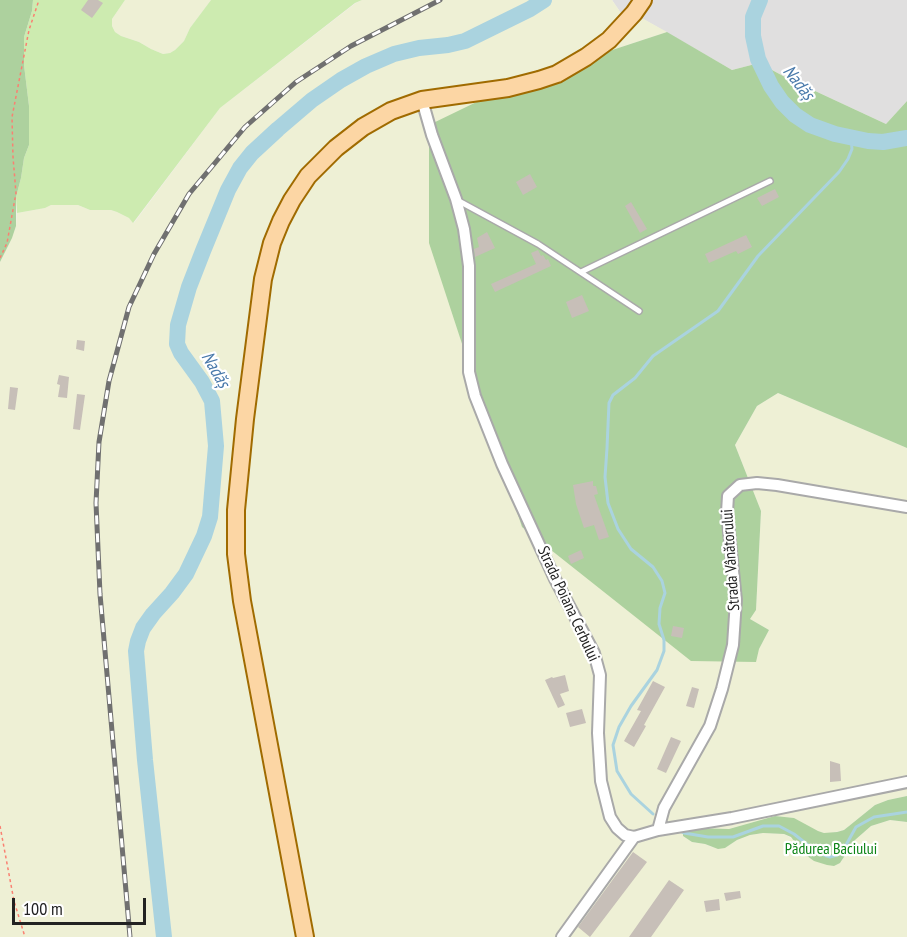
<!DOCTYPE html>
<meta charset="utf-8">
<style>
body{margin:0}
#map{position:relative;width:907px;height:937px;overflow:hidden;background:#f2efe9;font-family:"PT Sans Narrow",sans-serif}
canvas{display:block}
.scale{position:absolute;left:12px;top:898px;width:134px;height:27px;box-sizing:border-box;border:3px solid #222;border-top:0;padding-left:8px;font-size:18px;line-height:21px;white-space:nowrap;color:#222;-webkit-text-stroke:4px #fff;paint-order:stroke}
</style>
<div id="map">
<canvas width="907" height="937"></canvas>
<div class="scale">100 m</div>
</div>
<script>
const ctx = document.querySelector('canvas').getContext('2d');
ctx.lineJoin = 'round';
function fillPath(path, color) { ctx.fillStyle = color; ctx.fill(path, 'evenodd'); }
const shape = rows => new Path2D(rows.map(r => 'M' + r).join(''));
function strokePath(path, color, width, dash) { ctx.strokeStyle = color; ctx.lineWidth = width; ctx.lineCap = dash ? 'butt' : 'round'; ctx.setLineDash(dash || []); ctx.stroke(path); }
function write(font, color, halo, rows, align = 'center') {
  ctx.font = font + ' "PT Sans Narrow",sans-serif'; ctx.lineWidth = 4.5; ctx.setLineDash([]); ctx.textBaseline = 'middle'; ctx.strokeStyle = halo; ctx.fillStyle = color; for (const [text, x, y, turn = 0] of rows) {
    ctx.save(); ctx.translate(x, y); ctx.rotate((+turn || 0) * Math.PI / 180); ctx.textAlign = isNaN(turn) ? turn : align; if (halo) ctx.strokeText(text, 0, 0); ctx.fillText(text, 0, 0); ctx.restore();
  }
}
fillPath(shape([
 [612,0,907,0,907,101,886,124,785,77,759,63,732,70,638,16,625,19]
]), '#e0dfdf');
fillPath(shape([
 [125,0,211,0,190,28,184,41,175,50,170,53,163,54,151,49,139,42,121,36,115,32,112,26,112,19],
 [362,0,612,0,625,19,638,16,667,32,524,79,759,649,769,630,750,619,756,610,761,511,735,445,757,406,778,393,907,448,907,796,888,800,875,805,844,830,831,833,824,833,811,829,794,818,775,816,729,829,696,828,685,829,683,833,683,836,692,842,705,844,712,847,725,848,737,840,750,835,763,833,784,834,796,841,803,853,834,866,840,863,855,840,871,826,890,820,907,822,907,937,0,937,0,262,14,232,16,226,17,213,45,208,51,205,78,205,90,210,111,210,117,212,129,218,134,223,220,108,356,3]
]), '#eef0d5');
fillPath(shape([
 [33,0,125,0,112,19,112,26,115,32,121,36,139,42,151,49,163,54,170,53,175,50,184,41,190,28,211,0,362,0,355,3,220,108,133,223,129,218,117,212,111,210,90,210,78,205,51,205,45,208,17,213,16,197,21,178,24,158,29,145,29,106,24,65,24,37,32,11]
]), '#cdebb0');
fillPath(shape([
 [0,0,33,0,32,11,24,37,24,65,29,106,29,145,24,158,21,178,16,197,16,226,12,238,0,262],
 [667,32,732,70,759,63,785,77,886,124,907,101,907,448,778,393,757,406,735,445,761,511,756,610,750,619,769,630,759,649,756,662,691,661,522,527,429,243,429,125,524,79],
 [907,796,907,822,890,820,871,826,855,840,840,863,834,866,827,865,814,861,803,853,791,837,784,834,763,833,750,835,737,840,725,848,718,849,705,844,692,842,683,836,683,833,685,829,696,828,729,829,775,816,794,818,818,831,824,833,837,832,844,830,849,826,875,805,888,800]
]), '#add19e');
strokePath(shape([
 [653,814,631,794,617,771,613,745,619,727,631,706,657,670,664,651,664,640,659,624,660,608,665,593,662,581,653,567,631,549,618,529,608,503,605,477,607,448,609,403,613,395,635,378,653,356,718,311,758,256,839,172,848,159,852,149,851,137],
 [678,830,684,833,708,837,733,837,763,826,779,826,794,834,818,853,830,857,837,855,846,845,856,827,874,817,907,812]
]), '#aad3df', 3);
strokePath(shape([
 [760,0,753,17,753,36,758,59,771,86,782,102,795,115,810,125,835,134,868,141,883,142,907,138],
 [164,937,145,760,136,651,138,641,143,628,153,614,172,593,186,574,204,536,210,517,216,446,212,401,202,382,181,353,177,344,178,325,189,287,203,251,228,190,240,168,252,153,278,129,312,100,341,80,366,66,394,54,419,48,448,45,465,41,530,9,544,0]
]), '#aad3df', 16);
fillPath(shape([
 [88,0,98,0,103,3,92,18,81,10],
 [530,174,537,187,523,195,516,182],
 [775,189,779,197,762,206,757,198],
 [631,202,647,229,640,233,625,206],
 [487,232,495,248,475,257,474,249,479,247,477,238],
 [746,235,752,247,738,254,736,251,709,263,705,254],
 [538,250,541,256,543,255,546,260,548,259,551,266,495,292,491,284,536,264,531,253],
 [582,295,589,311,572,318,566,302],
 [77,340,85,341,84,351,76,349],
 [59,375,69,377,67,398,58,397,60,385,57,384],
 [10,387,18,388,15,410,8,409],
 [77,394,85,395,80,430,73,429],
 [593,481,593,486,596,486,598,494,594,495,609,537,599,540,594,525,584,528,576,504,573,485],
 [581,550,584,558,571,564,568,556],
 [673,626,684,628,682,638,671,636],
 [565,675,569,691,560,694,565,705,558,708,545,680,552,677,553,678],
 [653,681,665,687,644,725,646,726,634,747,624,741,641,711,637,710],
 [692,687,699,689,694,708,686,706],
 [582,709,586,723,570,727,566,713],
 [671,737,681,741,666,773,657,769],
 [830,761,840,764,841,781,830,782],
 [633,852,647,862,590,937,578,927],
 [669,880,684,890,651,937,629,937],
 [740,891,741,898,726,901,724,893],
 [719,899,720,910,706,912,704,901]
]), '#c7bfb8');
const lane = shape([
 [457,200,538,244,639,311],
 [581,272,770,181]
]);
const street = shape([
 [422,100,432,135,456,199,464,229,469,266,469,372,475,396,502,464,555,579,594,653,600,675,598,733,601,781,610,817,617,828,625,835,634,837,658,830,732,818,907,782],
 [658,830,664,808,710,726,722,689,733,645,736,600,727,512,728,496,740,485,757,483,777,485,907,507],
 [562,937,634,837]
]);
const primary = shape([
 [305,937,242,601,236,554,236,510,245,419,263,279,272,243,281,221,292,200,308,176,336,148,363,127,391,111,422,100,508,88,539,80,557,74,586,57,609,40,634,13,643,0]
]);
strokePath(lane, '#a9a9a9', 8);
strokePath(street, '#a9a9a9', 14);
strokePath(primary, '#a06b00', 20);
strokePath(shape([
 [0,258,7,243,16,193,13,157,12,117,29,30,39,0],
 [0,826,14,901,25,937]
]), '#fa8072', 1.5, [3, 3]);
strokePath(lane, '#fff', 5);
strokePath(street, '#fff', 10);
strokePath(primary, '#fcd6a4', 16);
const rail = shape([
 [130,937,100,594,96,503,99,442,109,381,129,307,154,254,189,194,245,127,296,82,351,46,440,0]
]);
strokePath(rail, '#707070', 5);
strokePath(rail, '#fff', 3, [9]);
write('16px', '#222', '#fff', [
 ["Strada Vânătorului",731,560,-94],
 ["Strada Poiana Cerbului",568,604,65]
]);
write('16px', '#0c8416', '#fff', [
 ["Pădurea Baciului",831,849]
]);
write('italic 18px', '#4a7aab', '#fff', [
 ["Nadăș",798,83,52],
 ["Nadăș",215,370,60]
]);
</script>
